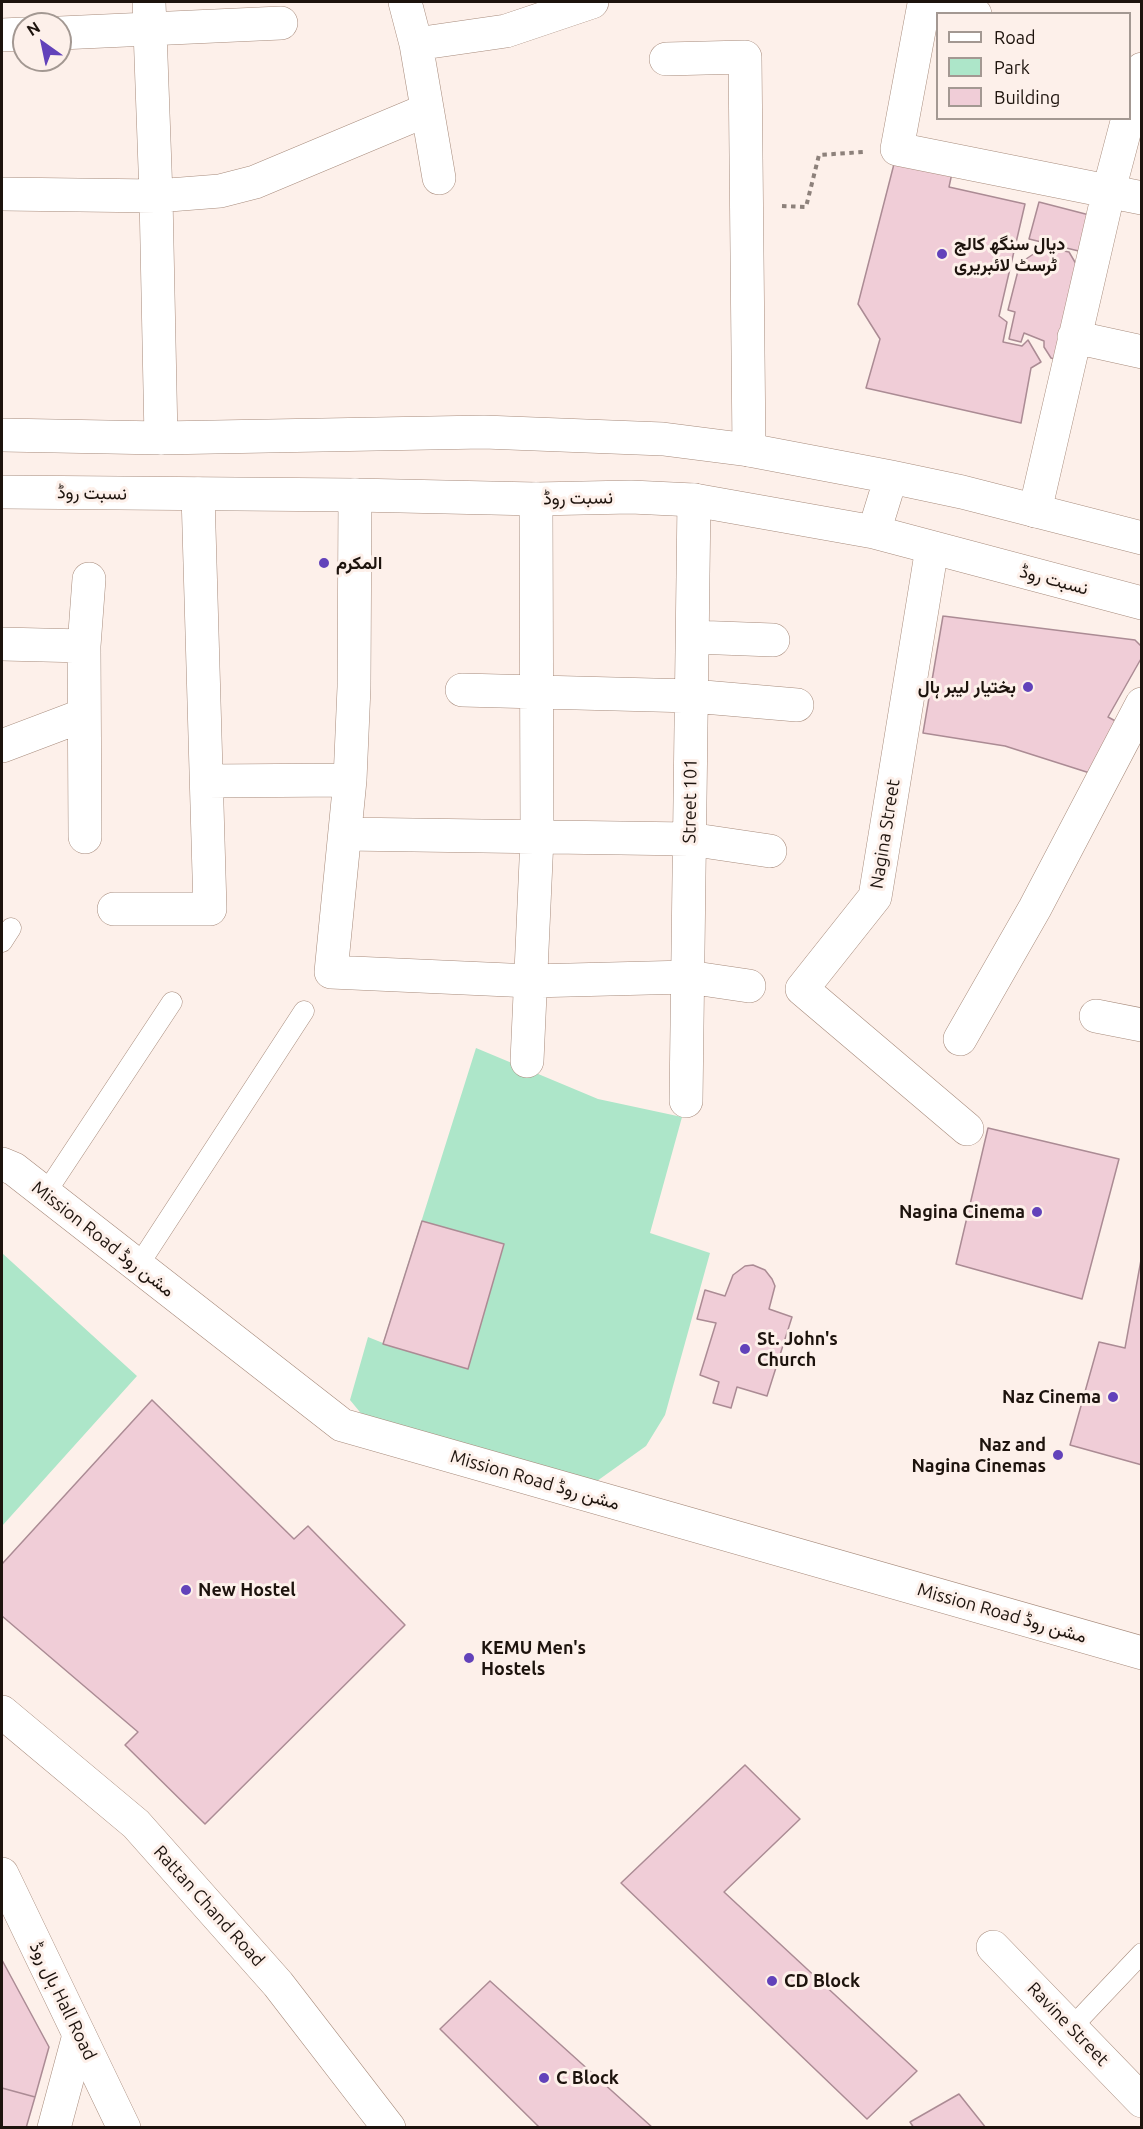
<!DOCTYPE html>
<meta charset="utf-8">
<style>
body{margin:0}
#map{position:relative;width:1143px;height:2129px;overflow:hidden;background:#fdf0ea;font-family:Ubuntu,sans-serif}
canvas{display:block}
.frame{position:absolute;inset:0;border:3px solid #1d130d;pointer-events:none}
.legend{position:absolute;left:936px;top:12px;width:195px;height:108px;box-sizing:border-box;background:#fdf0ea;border:2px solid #a39892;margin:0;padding:8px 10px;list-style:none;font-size:18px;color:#1d130d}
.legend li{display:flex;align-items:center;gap:12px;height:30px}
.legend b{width:30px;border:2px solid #a39892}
.north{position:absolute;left:12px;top:12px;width:60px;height:60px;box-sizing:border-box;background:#fdf0ea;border:2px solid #a39892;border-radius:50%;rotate:327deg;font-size:16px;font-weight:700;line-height:24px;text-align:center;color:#1d130d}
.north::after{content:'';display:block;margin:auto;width:21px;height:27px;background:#6242ba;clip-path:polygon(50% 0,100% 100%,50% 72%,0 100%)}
</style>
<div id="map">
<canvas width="1143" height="2129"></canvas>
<div class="frame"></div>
<ul class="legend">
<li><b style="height:8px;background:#fff"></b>Road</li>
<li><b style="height:16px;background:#ade6c9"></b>Park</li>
<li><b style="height:16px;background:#f0cdd7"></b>Building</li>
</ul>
<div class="north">N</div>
</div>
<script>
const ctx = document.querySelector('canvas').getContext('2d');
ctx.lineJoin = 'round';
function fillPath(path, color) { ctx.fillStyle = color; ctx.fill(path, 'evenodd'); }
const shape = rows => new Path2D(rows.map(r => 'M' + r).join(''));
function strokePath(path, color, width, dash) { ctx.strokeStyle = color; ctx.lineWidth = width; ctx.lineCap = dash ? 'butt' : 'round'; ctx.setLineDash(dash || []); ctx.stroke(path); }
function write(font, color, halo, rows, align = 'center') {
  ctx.font = font + ' Ubuntu,Vazirmatn,sans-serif'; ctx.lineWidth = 6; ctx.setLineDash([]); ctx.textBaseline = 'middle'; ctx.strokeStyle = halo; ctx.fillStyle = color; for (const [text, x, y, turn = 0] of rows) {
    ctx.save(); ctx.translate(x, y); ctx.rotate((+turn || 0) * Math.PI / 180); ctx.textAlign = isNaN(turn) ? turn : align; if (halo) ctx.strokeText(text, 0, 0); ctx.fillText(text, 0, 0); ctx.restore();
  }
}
fillPath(shape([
 [476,1048,598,1099,682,1117,650,1233,710,1253,665,1415,646,1446,597,1481,364,1417,350,1400,368,1337,383,1343],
 [2,1253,137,1376,2,1526]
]), '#ade6c9');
const building = shape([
 [894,164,952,173,949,187,1025,204,999,316,1007,322,1003,342,1022,346,1028,340,1041,362,1031,368,1021,423,866,388,880,339,858,304,894,164],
 [1039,202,1097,217,1087,253,1029,239,1039,202],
 [1044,247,1069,252,1082,274,1058,360,1051,358,1044,347,1044,341,1024,333,1021,342,1009,339,1015,312,1008,310,1020,263,1044,247],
 [943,616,1135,640,1142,647,1142,657,1108,717,1121,724,1096,775,1005,746,923,733,943,616],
 [988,1128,1119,1159,1082,1299,956,1264,988,1128],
 [422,1221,504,1244,468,1369,383,1344,422,1221],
 [1141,1260,1142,1260,1142,1465,1070,1445,1099,1342,1125,1348,1141,1260],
 [753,1265,765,1270,772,1279,775,1286,769,1309,792,1317,767,1396,737,1387,731,1408,713,1403,719,1382,700,1375,716,1323,697,1319,705,1290,725,1296,733,1275,745,1266,753,1265],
 [152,1400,294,1539,308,1526,405,1625,205,1824,125,1745,138,1732,2,1616,2,1564,152,1400],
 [745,1765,800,1819,724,1892,917,2071,867,2119,621,1883,745,1765],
 [2,1960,49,2047,35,2097,2,2088,2,1960],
 [490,1981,653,2128,540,2128,440,2029,490,1981],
 [2,2088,35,2097,26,2128,2,2128,2,2088],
 [959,2094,986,2128,914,2128,910,2122,959,2094]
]);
fillPath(building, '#f0cdd7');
strokePath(building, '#ab8b94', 1.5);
const lane = shape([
 [2,942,11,928],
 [45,1194,172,1002],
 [138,1266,304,1011],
 [1071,2028,1142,1953]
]);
const street = shape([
 [149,2,156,196,161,438],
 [405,2,416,44,439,178],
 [975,14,924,4,897,149,1142,198],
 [60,33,281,23],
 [2,35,24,34],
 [416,44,506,31,592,2],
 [666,59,745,57,749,450],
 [1130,114,1142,69],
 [2,194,156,196,220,191,255,182,427,110],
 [1074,337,1142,352],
 [355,495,354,687,350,780,331,972,531,981,688,977,749,986],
 [1035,511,1109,190,1128,118],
 [932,548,875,897,802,989,967,1129],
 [693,637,773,640],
 [2,644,84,646],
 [462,690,692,696,797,705],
 [2,746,84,715],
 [207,781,350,780],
 [345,834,689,839,770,851],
 [85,837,84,646,89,579],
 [114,909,210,909,198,494],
 [1096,1016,1142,1025],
 [960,1039,1035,908,1142,704],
 [527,1061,537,838,536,499],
 [686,1101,694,500],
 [993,1947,1142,2101],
 [54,2128,79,2035]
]);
const secondary = shape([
 [2,435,161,438,484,432,663,439,749,450,891,477,962,492,1142,538],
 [2,492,355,495,536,499,631,497,694,500,874,532,1142,603],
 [874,532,891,477],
 [2,1164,14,1169,342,1425,1142,1653],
 [2,1712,136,1824,278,1984,389,2128],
 [2,1874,124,2128]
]);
strokePath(lane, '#a78b7c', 21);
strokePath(street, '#a78b7c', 34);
strokePath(secondary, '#a78b7c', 34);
strokePath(shape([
 [782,206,806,207,819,155,863,152]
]), '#8d817b', 4, [4.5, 4.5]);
strokePath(lane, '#fff', 20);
strokePath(street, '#fff', 33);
strokePath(secondary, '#fff', 33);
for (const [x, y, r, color] of [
 [942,254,6,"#6242ba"],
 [324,563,6,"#6242ba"],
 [1028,687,6,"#6242ba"],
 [1037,1212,6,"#6242ba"],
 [745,1349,6,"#6242ba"],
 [1113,1397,6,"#6242ba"],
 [1058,1455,6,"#6242ba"],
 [186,1590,6,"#6242ba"],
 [469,1658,6,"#6242ba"],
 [772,1981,6,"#6242ba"],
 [544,2078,6,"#6242ba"]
]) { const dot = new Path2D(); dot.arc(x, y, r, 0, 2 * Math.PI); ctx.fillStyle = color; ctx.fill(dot); strokePath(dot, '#fdf0ea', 2); }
write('bold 18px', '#1d130d', '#fdf0ea', [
 ["دیال سنگھ کالج",954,244],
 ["ٹرسٹ لائبریری",954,265],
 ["المکرم",336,563],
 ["بختیار لیبر ہال",1016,687,"right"],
 ["Nagina Cinema",1025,1212,"right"],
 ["St. John's",757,1339],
 ["Church",757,1360],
 ["Naz Cinema",1101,1397,"right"],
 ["Naz and",1046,1445,"right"],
 ["Nagina Cinemas",1046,1466,"right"],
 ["New Hostel",198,1590],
 ["KEMU Men's",481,1648],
 ["Hostels",481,1669],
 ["CD Block",784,1981],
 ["C Block",556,2078]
], 'left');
write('18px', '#1d130d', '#fdf0ea', [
 ["نسبت روڈ",92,493,1],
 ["نسبت روڈ",578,498,-1],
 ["نسبت روڈ",1054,580,15],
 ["Street 101",690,801,-89],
 ["Nagina Street",885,834,-81],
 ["Mission Road مشن روڈ",103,1239,38],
 ["Mission Road مشن روڈ",535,1480,16],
 ["Mission Road مشن روڈ",1002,1613,16],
 ["Rattan Chand Road",209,1906,48],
 ["ہال روڈ Hall Road",63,2001,64],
 ["Ravine Street",1068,2024,46]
]);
</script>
